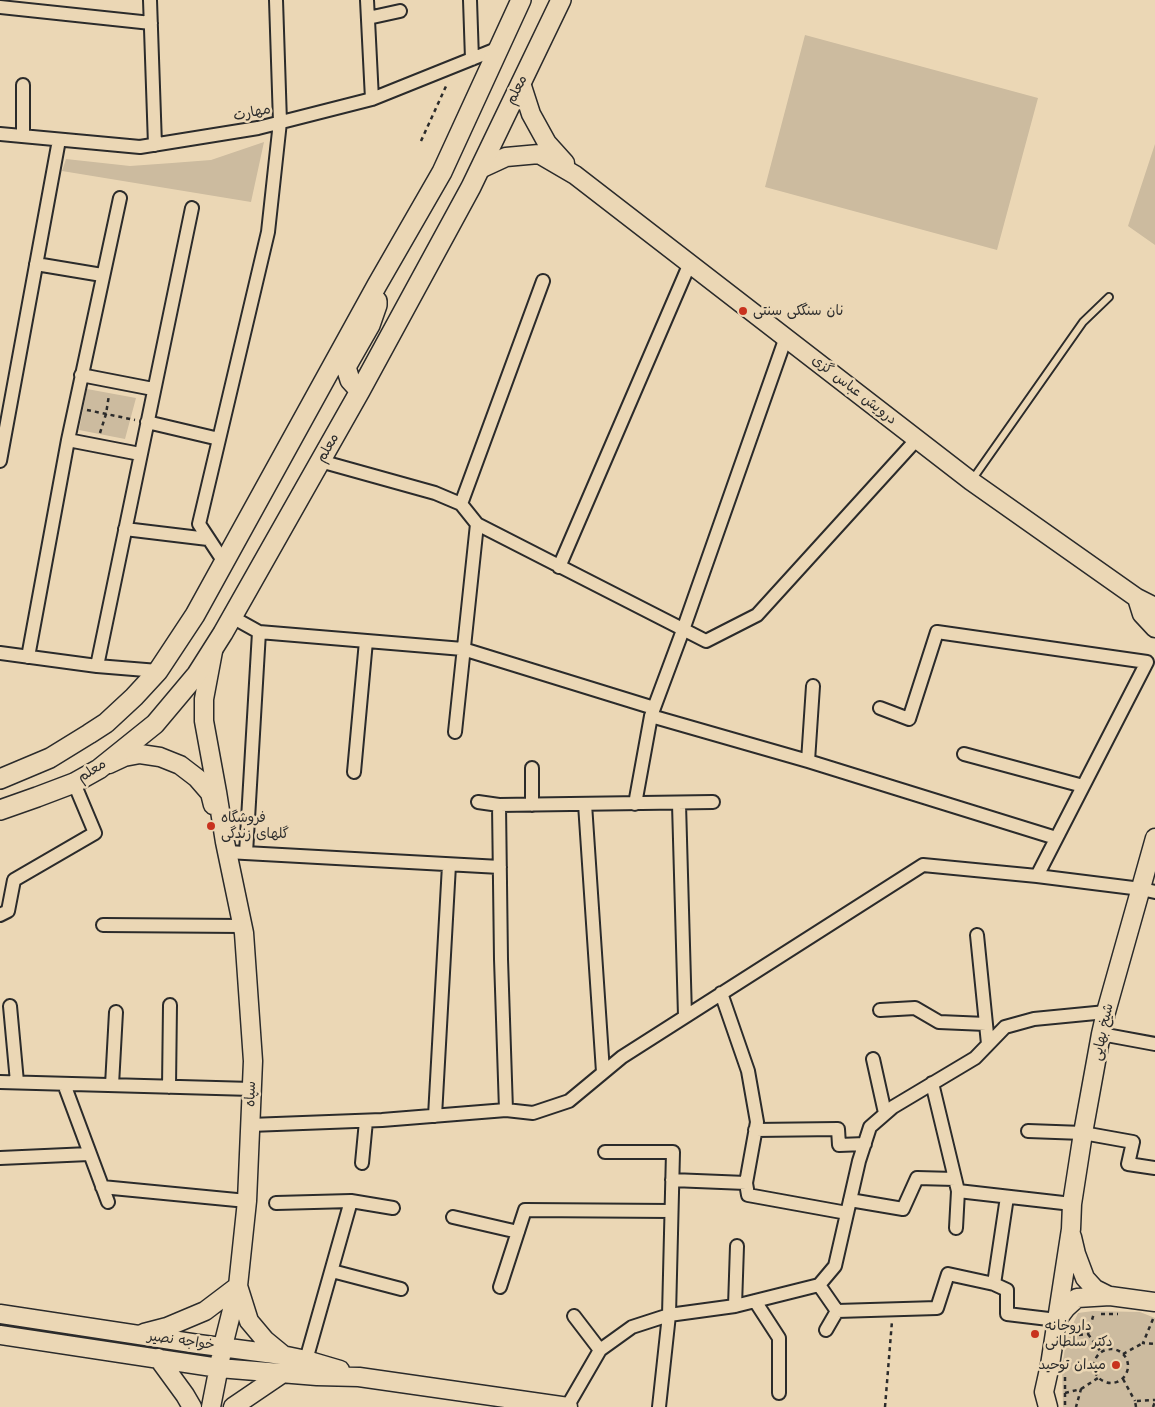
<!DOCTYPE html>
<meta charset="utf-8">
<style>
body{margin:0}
canvas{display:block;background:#ebd7b5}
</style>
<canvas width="1155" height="1407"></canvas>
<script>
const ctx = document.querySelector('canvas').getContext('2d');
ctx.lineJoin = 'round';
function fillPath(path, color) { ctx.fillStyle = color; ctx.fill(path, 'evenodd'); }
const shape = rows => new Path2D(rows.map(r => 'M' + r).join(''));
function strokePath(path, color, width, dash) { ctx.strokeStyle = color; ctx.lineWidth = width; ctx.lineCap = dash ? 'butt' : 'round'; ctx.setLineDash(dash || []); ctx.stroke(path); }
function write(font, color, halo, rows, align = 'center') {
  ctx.font = font + ' "Shantell Sans","Playpen Sans Arabic",sans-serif'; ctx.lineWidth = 5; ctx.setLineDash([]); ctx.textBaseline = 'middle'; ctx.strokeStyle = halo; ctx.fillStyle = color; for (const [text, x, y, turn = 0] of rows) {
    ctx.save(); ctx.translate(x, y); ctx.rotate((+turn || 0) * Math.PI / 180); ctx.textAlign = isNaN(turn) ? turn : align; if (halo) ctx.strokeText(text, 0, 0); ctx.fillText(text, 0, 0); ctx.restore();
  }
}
fillPath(shape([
 [805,35,1038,98,997,250,765,187],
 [264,142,251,202,62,171,66,159,130,166,172,163,211,160],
 [1155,144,1155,245,1128,226],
 [87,389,136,398,125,439,79,430],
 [1093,1311,1140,1312,1155,1318,1155,1407,1063,1407,1062,1366,1067,1337,1078,1313]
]), '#ccbb9f');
const lane = shape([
 [972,480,1083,322,1109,297]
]);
const street = shape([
 [150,0,155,145],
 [367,0,372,99],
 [470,0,472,59],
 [0,7,151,23],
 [368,18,400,11],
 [0,134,140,147,258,128,372,99,499,48],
 [23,136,23,85],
 [36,264,102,275],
 [81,375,153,389],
 [147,422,219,439],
 [68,440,140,454],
 [0,461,59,140],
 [320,461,435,493,461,504,477,524,706,641,757,615,917,439],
 [461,504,543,281],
 [125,529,208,539],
 [224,562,199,524,268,232,280,122,276,0],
 [559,567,690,263],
 [232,617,259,632,463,649,654,708],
 [0,653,97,666,158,671],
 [28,657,68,440,120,198],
 [97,666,192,208],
 [880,708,909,719,937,632,1147,662,1037,876],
 [651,716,808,761,1056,838],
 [455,732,477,524],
 [964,754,1083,786],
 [808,761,813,686],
 [354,772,366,641],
 [478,802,499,805,713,802],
 [585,804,603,1072],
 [635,804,651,716,683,630,786,337],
 [679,804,685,1016],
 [532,805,532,768],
 [227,852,500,867],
 [246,853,259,632],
 [0,915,8,911,14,880,95,833,74,783],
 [103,925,243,926],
 [977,935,988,1044],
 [721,993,748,1071,757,1122,746,1183],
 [10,1006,17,1082],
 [880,1010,915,1008,939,1022,986,1024],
 [1101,1034,1155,1044],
 [873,1059,885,1113],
 [0,1082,252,1089],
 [932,1083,958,1191,1072,1204],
 [64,1084,108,1202],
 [112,1085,116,1012],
 [169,1087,170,1005],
 [506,1110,533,1113,569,1101,622,1057,923,865,1037,876,1141,889,1155,892],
 [435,1116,449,865],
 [250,1125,382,1120,506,1110,501,959,499,805],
 [755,1130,838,1129,839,1145,865,1144],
 [1028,1131,1083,1133,1133,1142,1128,1164,1155,1168],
 [605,1152,673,1152,669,1315,659,1407],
 [0,1158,89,1154],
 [362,1163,366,1121],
 [672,1180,746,1183,748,1195,847,1213],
 [102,1187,247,1201],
 [850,1200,903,1209,917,1178,955,1179],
 [276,1203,351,1201,393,1208],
 [453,1217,518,1232],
 [956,1228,958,1191],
 [332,1271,401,1289],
 [994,1284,1007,1197],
 [819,1285,837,1311,937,1308,948,1274,994,1284,1007,1290,1007,1314,1057,1320],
 [500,1287,525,1210,671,1211],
 [755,1301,779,1338,779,1393],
 [735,1306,737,1246],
 [574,1316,600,1350],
 [826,1330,837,1311],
 [306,1360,351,1201],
 [567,1407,600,1350,632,1327,669,1315,735,1306,819,1285,835,1266,859,1161,870,1127,893,1107,975,1058,1005,1027,1034,1019,1106,1012]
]);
const secondary = shape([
 [521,83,531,114,547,143,565,163],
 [480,169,506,157,539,154,575,175,971,481,1137,598,1155,607],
 [1137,598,1142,614,1155,628],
 [109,764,124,757,140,754,160,757,180,765,197,778,210,793,213,805],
 [1072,1237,1076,1254,1085,1278,1095,1289,1109,1296],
 [0,1314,198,1344,282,1355,306,1360,340,1370],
 [1057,1320,1066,1308,1077,1298,1110,1296,1155,1302],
 [144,1333,167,1327,205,1311,238,1286,249,1321,265,1340,282,1354],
 [0,1335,219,1368,317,1376,359,1377,568,1407],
 [158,1358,185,1395,192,1407],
 [211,1407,223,1346,238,1286,247,1201,253,1061,244,933,225,842,217,792,204,721,204,699,213,651],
 [233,1407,283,1373],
 [1048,1407,1044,1392,1050,1365,1071,1229,1072,1204,1083,1133,1101,1034,1106,1012,1155,838]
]);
const primary = shape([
 [360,391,350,380,346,367,370,325,377,305,377,301],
 [0,779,50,758,89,734,106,723,134,697,158,671,195,615,377,285,442,172,521,0],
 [0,810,37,797,74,783,99,769,155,724,197,674,223,633,360,391,471,187,561,0]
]);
strokePath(lane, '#2b2b2b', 10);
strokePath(street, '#2b2b2b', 16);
strokePath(secondary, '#2b2b2b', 21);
strokePath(primary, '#2b2b2b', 22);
strokePath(shape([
 [421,141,447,84],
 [87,410,135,420],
 [100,433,106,414,109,395],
 [1101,1314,1118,1314],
 [1153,1319,1143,1343,1155,1344],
 [1088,1334,1101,1352],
 [1071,1336,1088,1334,1094,1313],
 '1094 1366a17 17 0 1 1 34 0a17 17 0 1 1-34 0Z',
 [1123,1354,1143,1343],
 [1065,1377,1065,1407],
 [1123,1379,1135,1401],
 [1081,1389,1098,1378],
 [1065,1393,1081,1389,1076,1407],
 [885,1407,892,1321],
 [1136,1407,1135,1401,1155,1400],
 [1153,1407,1155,1402]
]), '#2b2b2b', 2.5, [4, 4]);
strokePath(lane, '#ebd7b5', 6);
strokePath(street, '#ebd7b5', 12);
strokePath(secondary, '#ebd7b5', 18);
strokePath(primary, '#ebd7b5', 19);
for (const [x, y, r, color] of [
 [743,311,5,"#c8321e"],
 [211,826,5,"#c8321e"],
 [1035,1334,5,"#c8321e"],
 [1116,1365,5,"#c8321e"]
]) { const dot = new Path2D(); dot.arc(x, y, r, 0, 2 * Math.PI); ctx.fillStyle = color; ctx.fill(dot); strokePath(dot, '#ebd7b5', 2); }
write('14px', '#2b2b2b', '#ebd7b5', [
 ["معلم",517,90,-64],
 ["مهارت",252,113,-11],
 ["درویش عباس گزی",854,390,38],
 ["معلم",328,448,-60],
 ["معلم",92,771,-32],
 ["شیخ بهایی",1103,1032,-78],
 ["سپاه",251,1094,-88],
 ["خواجه نصیر",181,1341,8]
]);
write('14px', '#2b2b2b', '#ebd7b5', [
 ["نان سنگکی سنتی",753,311],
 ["فروشگاه",221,818],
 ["گلهای زندگی",221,834],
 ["داروخانه",1045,1326],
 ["دکتر سلطانی",1045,1342],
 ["میدان توحید",1106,1365,"right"]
], 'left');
</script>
